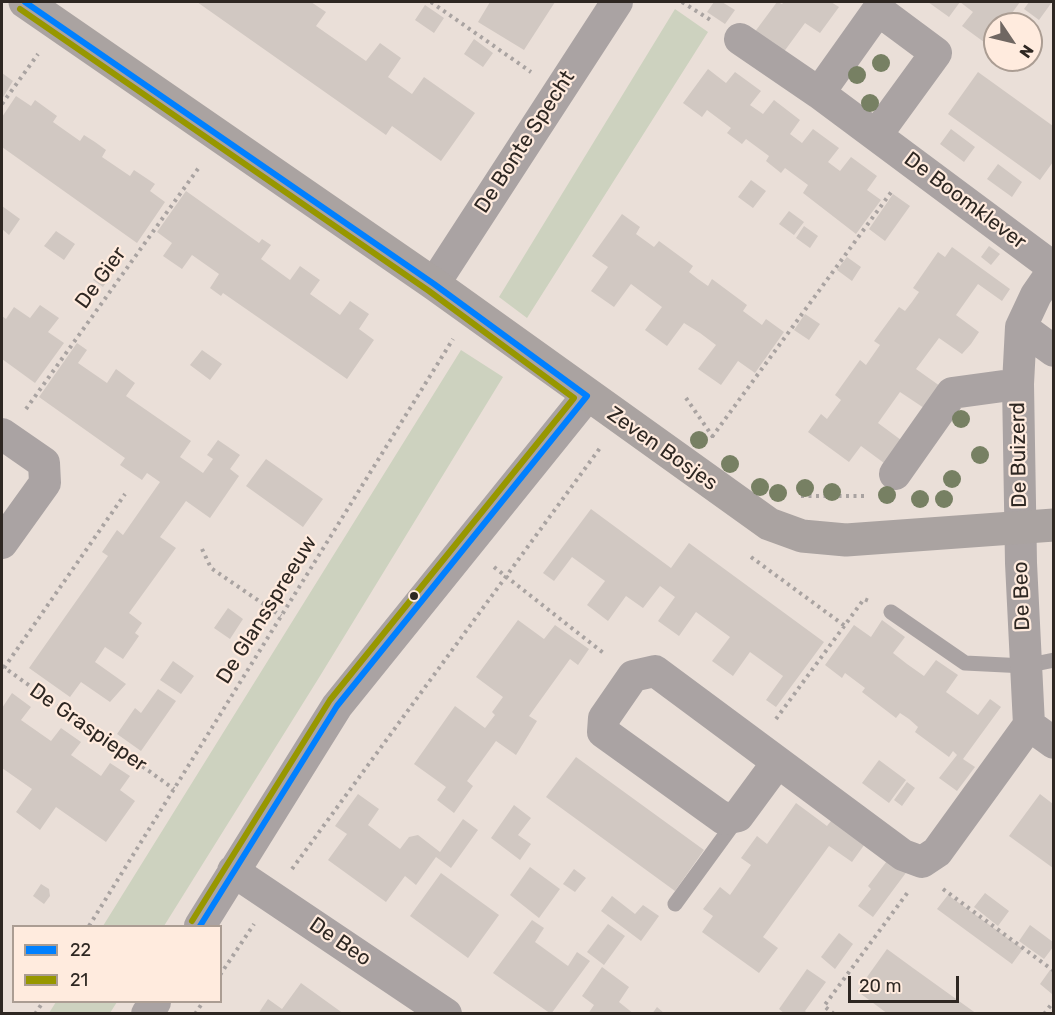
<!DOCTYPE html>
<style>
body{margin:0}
#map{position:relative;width:1055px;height:1015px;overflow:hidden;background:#eadfd8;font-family:Rubik,sans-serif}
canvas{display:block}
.frame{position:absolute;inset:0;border:3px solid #2e2722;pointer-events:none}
.legend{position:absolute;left:12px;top:925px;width:210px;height:78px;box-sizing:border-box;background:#ffebde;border:2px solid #ab9d93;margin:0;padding:8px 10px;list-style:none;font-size:18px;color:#2e2722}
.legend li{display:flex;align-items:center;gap:12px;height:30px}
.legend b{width:30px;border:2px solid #ab9d93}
.north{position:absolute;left:983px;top:12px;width:60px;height:60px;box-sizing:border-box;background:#ffebde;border:2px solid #ab9d93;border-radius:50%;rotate:125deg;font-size:16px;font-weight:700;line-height:24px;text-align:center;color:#2e2722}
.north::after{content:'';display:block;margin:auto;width:21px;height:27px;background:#706762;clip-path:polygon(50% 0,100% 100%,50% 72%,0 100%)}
.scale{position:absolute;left:848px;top:976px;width:111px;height:27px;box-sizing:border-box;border:3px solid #2e2722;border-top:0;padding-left:8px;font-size:18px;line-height:21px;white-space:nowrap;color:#2e2722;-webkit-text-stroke:4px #ffebde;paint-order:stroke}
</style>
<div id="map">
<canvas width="1055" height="1015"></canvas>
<div class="frame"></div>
<ul class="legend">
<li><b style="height:8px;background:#0080ff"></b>22</li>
<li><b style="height:8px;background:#979700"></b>21</li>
</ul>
<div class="north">N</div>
<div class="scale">20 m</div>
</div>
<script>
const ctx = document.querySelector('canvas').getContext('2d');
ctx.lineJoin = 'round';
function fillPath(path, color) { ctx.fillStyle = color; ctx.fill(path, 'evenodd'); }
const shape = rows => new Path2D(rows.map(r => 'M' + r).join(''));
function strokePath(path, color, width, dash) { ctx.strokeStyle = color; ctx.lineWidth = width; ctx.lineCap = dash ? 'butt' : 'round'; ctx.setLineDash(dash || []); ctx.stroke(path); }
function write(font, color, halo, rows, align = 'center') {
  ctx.font = font + ' Rubik,sans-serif'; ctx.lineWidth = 4.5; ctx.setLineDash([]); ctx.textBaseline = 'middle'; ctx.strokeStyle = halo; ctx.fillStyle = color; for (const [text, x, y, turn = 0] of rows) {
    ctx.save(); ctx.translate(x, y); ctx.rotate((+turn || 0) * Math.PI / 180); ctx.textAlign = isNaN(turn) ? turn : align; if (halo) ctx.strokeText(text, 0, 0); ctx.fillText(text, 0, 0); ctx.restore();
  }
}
fillPath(shape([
 [675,9,708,32,527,318,499,297],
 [461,350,503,377,320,676,164,926,103,926],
 [56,1002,117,1002,110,1013,49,1013]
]), '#cdd2bf');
fillPath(shape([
 [197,2,311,2,326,12,316,26,366,61,380,43,401,58,388,77,412,94,424,77,475,113,441,161,392,126,386,135],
 [490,2,555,2,524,50,478,22],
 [714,2,722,2,735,10,725,24,707,12],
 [777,2,782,4,784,2,831,2,839,7,820,33,805,23,783,53,754,33],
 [928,2,1020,2,1004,24,995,24,995,36,988,45,962,26,973,12,960,2,949,17],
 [1029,2,1052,2,1039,20,1024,9],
 [425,5,444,18,434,33,415,20],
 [474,39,493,53,483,67,464,54],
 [708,69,726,83,735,72,761,91,750,105,763,114,774,100,800,120,790,134,802,143,813,129,839,148,828,162,840,171,851,157,877,176,867,190,881,200,856,234,803,193,808,185,785,168,781,173,766,161,769,156,746,139,742,144,727,133,731,128,707,110,702,117,683,103],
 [978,72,1053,126,1053,162,1040,180,948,114],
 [2,73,13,81,2,99],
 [16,96,31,106,35,100,57,116,53,122,80,141,84,135,95,142,106,150,102,157,130,176,134,170,155,184,150,191,165,202,137,243,2,147,2,117],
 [951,129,975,147,964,162,940,144],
 [998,164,1022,182,1012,197,987,179],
 [751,180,766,191,753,208,738,197],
 [186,191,259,243,262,239,271,245,261,259,290,280,300,266,320,280,310,294,340,315,350,301,369,314,359,329,374,340,347,379,223,293,221,296,210,288,219,274,192,255,182,269,163,256,172,243,157,232],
 [893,194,910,206,885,241,869,229],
 [2,206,20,219,9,235,2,229],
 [789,211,804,222,794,235,779,224],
 [622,214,640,227,636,234,654,247,659,241,693,266,689,272,698,279,708,286,712,279,747,305,743,311,762,325,766,319,784,332,755,373,738,361,721,385,698,369,716,345,700,333,684,323,667,346,645,330,662,307,631,284,614,307,591,291,608,267,592,256],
 [804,226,818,236,810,248,796,238],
 [56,231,75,244,64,260,44,246],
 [989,246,1000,254,991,265,981,257],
 [952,247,1010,289,1002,301,978,284,956,315,979,332,971,344,962,354,939,338,916,369,940,386,924,408,900,392,878,423,901,440,884,463,861,446,849,462,808,432,821,414,827,419,841,400,835,395,860,360,866,365,880,345,874,341,899,307,905,311,912,302,919,292,913,288,938,252,945,257],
 [847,257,861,267,852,281,837,270],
 [104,264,114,271,103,287,93,280],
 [40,305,59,318,48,332,64,343,35,383,2,359,2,316,6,319,14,307,30,318],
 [805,314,820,324,809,340,794,330],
 [77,343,87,350,78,363,107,383,116,369,135,383,126,396,191,441,180,457,203,473,213,459,207,455,218,440,240,455,230,469,239,476,210,518,186,501,160,537,176,548,129,613,142,623,135,633,139,636,123,659,105,647,95,662,126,684,110,702,81,682,70,697,29,668,108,556,102,552,117,530,123,535,160,482,147,473,142,480,120,465,125,458,39,397],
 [202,350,222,364,210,380,190,365],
 [266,459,323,499,303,527,246,486],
 [591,509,671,568,689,543,824,642,776,707,766,700,783,676,750,652,733,676,712,661,730,637,696,612,679,636,658,621,675,597,660,586,643,608,626,596,608,621,587,605,605,581,572,557,554,581,543,573],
 [228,608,243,619,230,639,214,628],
 [518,620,544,639,555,625,589,649,578,665,570,659,529,716,537,721,516,755,496,741,467,781,473,786,454,813,437,800,446,787,414,764,455,706,485,728,495,715,492,712,503,697,476,677],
 [882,620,905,637,893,653,907,664,924,676,936,660,958,675,946,692,978,715,990,699,1001,707,963,759,975,767,957,791,939,778,957,755,953,751,949,757,915,732,918,727,909,719,900,713,896,718,862,692,865,688,845,673,842,678,825,665,854,625,871,637],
 [173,661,194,676,181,694,160,680],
 [158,689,176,701,141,751,117,734,135,708,141,713],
 [12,693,31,707,21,720,51,741,61,728,81,742,71,755,101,776,110,763,130,776,120,790,135,801,106,842,56,807,40,830,16,812,32,789,2,768,2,708],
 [576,757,704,850,675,891,546,797],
 [879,760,906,780,889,803,862,783],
 [907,782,915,788,902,806,894,800],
 [358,794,379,809,368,825,400,849,409,837,418,835,440,852,463,819,478,830,451,868,436,857,416,885,405,876,386,902,328,860,347,834,335,826],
 [1040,794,1053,804,1053,868,1009,836],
 [796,803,827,826,834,817,867,841,852,862,829,846,763,937,778,948,759,973,702,932,713,916,703,909,720,887,730,895,751,865,741,858,757,836,767,844],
 [514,805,531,818,518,835,531,844,520,860,491,838],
 [890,857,908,870,873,917,858,906,871,889,868,886],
 [530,867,560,889,539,918,510,895],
 [574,869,586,878,575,892,563,884],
 [441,873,499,915,468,958,410,916],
 [41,884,49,889,50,896,44,904,33,896],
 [985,893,1009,911,998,926,974,907],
 [948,895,1023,949,1012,964,937,909],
 [612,896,635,914,643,905,659,916,641,941,601,911],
 [532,920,544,928,535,942,568,966,577,952,590,961,551,1014,493,973],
 [608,924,625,936,604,965,587,952],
 [1030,925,1053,942,1053,947,1044,959,1019,941],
 [839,933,853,944,835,969,821,957],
 [887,949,913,968,977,1014,888,1014,857,991],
 [602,967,629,987,619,1002,634,1014,588,1014,594,1005,582,996],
 [807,969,826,982,805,1011,808,1014,785,1014,779,1009],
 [1050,970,1053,972,1052,994,1040,984],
 [301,983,344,1014,258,1014,268,999,282,1009],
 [657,1007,665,1014,652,1014]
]), '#d1c8c2');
strokePath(shape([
 [431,2,531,72],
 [682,2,712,21],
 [2,104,38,54],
 [686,398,713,437],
 [26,409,200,166],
 [712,437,892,191],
 [801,496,868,496],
 [202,549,211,568,281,616],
 [751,557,845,626],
 [494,567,606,655],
 [2,666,174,789],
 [4,668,125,494],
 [776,719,864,599,869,601],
 [292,869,600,448],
 [943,889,1054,971],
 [89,926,453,339],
 [220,975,254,924],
 [35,1014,43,1002],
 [195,1014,203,1002],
 [834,1014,824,1006,908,892],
 [1044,1014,1054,1001]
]), '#a9a3a1', 4, [3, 4.5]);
strokePath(shape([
 [891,612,965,663,1025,666,1054,660],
 [675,904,737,819]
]), '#aaa3a3', 15);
strokePath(shape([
 [740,39,819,93],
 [877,134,936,53,878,10,819,93,1054,268],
 [1054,269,1036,295,1021,327,1018,384,1021,563,1029,725,1054,743],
 [434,284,617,2],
 [1021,327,1054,351],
 [2,434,44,463,45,483,2,543],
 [895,474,952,393,1018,384],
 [777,763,738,816,724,819,603,732,604,718,633,676,655,671,903,855,922,862,937,852,1029,725],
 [233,871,446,1014],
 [200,926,337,706,587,396],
 [147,1014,155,1002]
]), '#aaa3a3', 32);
strokePath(shape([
 [25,2,434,284,769,524,802,536,846,540,1054,525]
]), '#aaa3a1', 33);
strokePath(shape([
 [25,2,434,284,587,396,337,706,200,926]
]), '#0080ff', 6);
strokePath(shape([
 [20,9,429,291,574,398,330,700,192,921]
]), '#979700', 6);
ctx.fillStyle = '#778063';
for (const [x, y] of [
 [881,63],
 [857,75],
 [870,103],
 [961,419],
 [699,440],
 [980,455],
 [730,464],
 [952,479],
 [760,487],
 [805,488],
 [832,492],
 [778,493],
 [887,495],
 [920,499],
 [944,499]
]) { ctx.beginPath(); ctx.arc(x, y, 9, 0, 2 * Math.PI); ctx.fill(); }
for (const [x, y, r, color] of [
 [414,596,5,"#2e2722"]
]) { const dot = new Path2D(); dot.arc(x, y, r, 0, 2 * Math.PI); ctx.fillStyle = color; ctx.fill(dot); strokePath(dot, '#ffebde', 2); }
write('21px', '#2e2722', '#ffebde', [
 ["De Bonte Specht",525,142,-57],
 ["De Boomklever",965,201,37],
 ["De Gier",101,278,-54],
 ["Zeven Bosjes",662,449,35],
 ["De Buizerd",1019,455,-91],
 ["De Beo",1022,596,-92],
 ["De Glansspreeuw",267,610,-58],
 ["De Graspieper",88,728,35],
 ["De Beo",340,942,34]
]);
</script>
